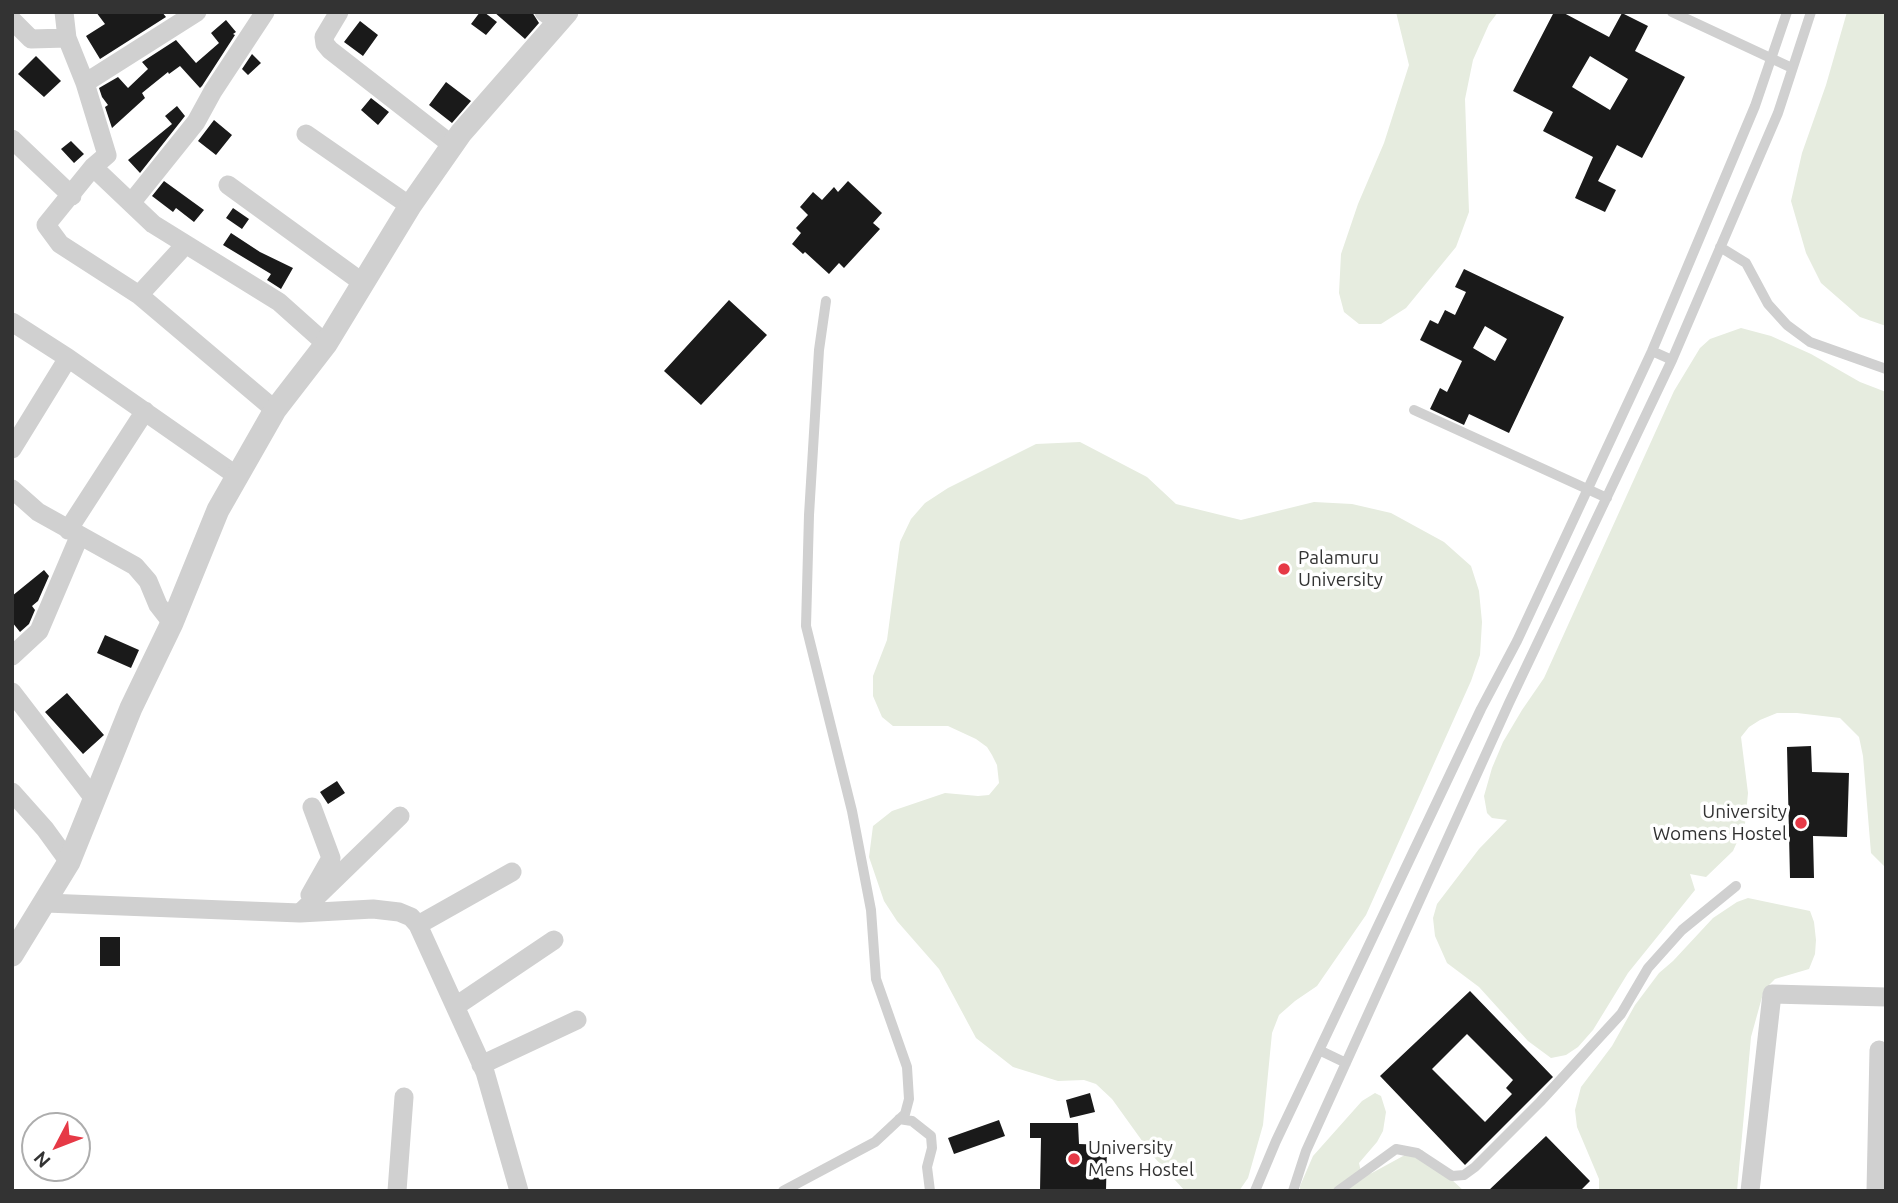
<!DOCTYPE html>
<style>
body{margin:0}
#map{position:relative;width:1898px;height:1203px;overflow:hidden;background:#fff;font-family:Ubuntu,sans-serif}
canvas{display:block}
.frame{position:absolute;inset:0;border:14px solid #333;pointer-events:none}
.north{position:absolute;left:21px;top:1112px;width:70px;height:70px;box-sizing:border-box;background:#fff;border:2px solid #adadad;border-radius:50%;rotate:228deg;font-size:19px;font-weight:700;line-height:28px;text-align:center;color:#333}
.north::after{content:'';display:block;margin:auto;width:24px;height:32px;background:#e63946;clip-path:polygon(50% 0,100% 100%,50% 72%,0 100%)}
</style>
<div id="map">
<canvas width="1898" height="1203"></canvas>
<div class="frame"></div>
<div class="north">N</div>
</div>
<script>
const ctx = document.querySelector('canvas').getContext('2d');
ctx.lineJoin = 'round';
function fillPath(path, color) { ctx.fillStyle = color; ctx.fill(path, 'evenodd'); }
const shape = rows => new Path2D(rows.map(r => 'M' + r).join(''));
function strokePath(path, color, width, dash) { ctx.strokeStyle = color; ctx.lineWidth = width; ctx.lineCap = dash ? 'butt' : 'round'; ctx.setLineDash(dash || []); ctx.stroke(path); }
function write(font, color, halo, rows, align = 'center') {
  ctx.font = font + ' Ubuntu,sans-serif'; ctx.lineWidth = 7; ctx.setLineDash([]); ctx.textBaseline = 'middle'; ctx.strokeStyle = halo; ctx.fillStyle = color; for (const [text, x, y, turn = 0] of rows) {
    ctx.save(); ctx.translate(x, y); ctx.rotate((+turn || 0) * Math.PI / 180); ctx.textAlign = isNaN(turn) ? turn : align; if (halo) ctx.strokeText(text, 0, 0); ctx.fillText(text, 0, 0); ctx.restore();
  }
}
fillPath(shape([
 [1396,12,1498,12,1489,24,1473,60,1465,99,1469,212,1456,247,1406,308,1381,324,1359,324,1344,312,1339,293,1341,254,1358,204,1384,143,1409,65],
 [1847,12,1886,12,1886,326,1860,317,1821,283,1806,253,1791,201,1802,153,1826,85],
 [1741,328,1771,336,1811,354,1860,382,1886,392,1886,868,1871,853,1863,756,1859,737,1840,718,1797,713,1777,713,1760,720,1749,727,1741,737,1748,793,1745,824,1733,851,1706,877,1690,874,1695,890,1628,973,1593,1030,1578,1047,1566,1055,1551,1058,1528,1041,1479,987,1447,963,1435,936,1433,918,1437,904,1479,849,1507,820,1492,818,1487,813,1484,796,1492,768,1503,742,1522,710,1544,678,1674,391,1700,348,1710,339],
 [1080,442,1147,477,1176,504,1241,520,1314,502,1352,504,1391,513,1444,542,1471,566,1479,591,1482,622,1480,655,1471,681,1366,915,1317,986,1295,1001,1279,1015,1272,1033,1263,1125,1248,1178,1239,1191,1185,1191,1153,1156,1112,1099,1096,1084,1084,1080,1058,1081,1013,1067,976,1038,939,969,897,921,884,901,869,857,873,826,892,811,945,793,978,796,989,795,999,783,997,765,992,755,987,747,976,739,948,726,893,726,882,717,873,696,873,676,887,640,900,542,911,519,925,503,948,488,1036,444],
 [1748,898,1810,911,1814,922,1816,940,1815,954,1809,969,1775,979,1764,990,1751,1037,1737,1191,1599,1191,1599,1179,1577,1127,1575,1110,1581,1087,1612,1046,1635,1005,1659,973,1673,961,1713,918,1737,902],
 [1375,1093,1381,1096,1386,1112,1383,1131,1377,1142,1359,1163,1361,1172,1366,1175,1372,1173,1414,1150,1422,1150,1441,1166,1451,1179,1464,1191,1300,1191,1300,1186,1313,1156,1362,1101]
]), '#e6ecdf');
fillPath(shape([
 [96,12,162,12,166,17,100,59,86,36,105,24],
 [480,12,484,12,497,22,486,35,471,24],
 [494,12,532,12,539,23,525,39],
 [1554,12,1562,12,1609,37,1622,13,1648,26,1635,51,1685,77,1642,158,1617,145,1598,181,1616,190,1605,212,1575,198,1593,157,1543,131,1553,112,1513,91],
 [1590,56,1628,79,1610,110,1572,87],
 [226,20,236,32,233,34,235,35,202,86,200,88,180,66,169,74,168,72,142,93,145,98,112,128,105,107,108,105,102,97,99,88,118,77,128,88,148,69,142,62,176,40,196,63,219,43,211,33],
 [360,21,378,35,363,56,344,42],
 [252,54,261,63,248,75,242,69],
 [36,56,61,81,44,97,18,74],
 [446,82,471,101,452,123,429,105],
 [371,98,389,112,378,125,361,110],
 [177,106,185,116,140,173,128,160,172,124,165,116],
 [214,120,232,135,216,155,198,141],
 [71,141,84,154,74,163,61,149],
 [164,181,204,210,194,222,176,208,173,212,152,196],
 [848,181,882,213,873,223,880,229,844,268,839,263,829,274,805,252,803,254,792,244,801,233,796,228,808,215,800,207,813,192,822,200,834,187,838,192],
 [233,208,249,219,242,229,226,218],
 [231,233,260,252,293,268,281,289,267,280,271,274,223,245],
 [1464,269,1564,317,1509,433,1469,414,1464,425,1430,409,1440,388,1447,392,1462,361,1420,340,1430,320,1438,324,1445,310,1455,315,1466,292,1455,287],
 [1485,326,1507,339,1495,361,1473,348],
 [729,300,767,335,701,405,664,371],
 [44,570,49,576,38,601,32,606,35,610,29,624,20,632,12,622,12,596],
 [105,635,139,650,131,668,97,653],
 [67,693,104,735,83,754,45,712],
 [1811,746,1812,772,1849,773,1847,837,1813,836,1814,878,1790,878,1787,747],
 [337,781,345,793,328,804,320,792],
 [100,937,120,937,120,966,100,966],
 [1470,991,1553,1077,1465,1165,1380,1076],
 [1467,1034,1513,1080,1506,1088,1512,1094,1485,1122,1432,1069],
 [1090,1093,1095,1112,1070,1118,1066,1100],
 [999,1120,1005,1136,954,1154,948,1138],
 [1030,1123,1078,1123,1079,1144,1107,1145,1106,1191,1040,1191,1041,1138,1030,1138],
 [1546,1136,1590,1181,1580,1191,1488,1191]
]), '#1a1a1a');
strokePath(shape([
 [1672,12,1792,68],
 [1720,247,1746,263,1768,304,1787,325,1810,342,1886,369],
 [1652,351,1672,360],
 [1414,410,1607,498],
 [1321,1051,1346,1063],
 [899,1119,912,1121,931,1136,932,1148,927,1167,930,1191],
 [783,1191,875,1142,905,1114,909,1099,907,1067,876,979,871,910,852,811,806,626,809,515,819,350,826,301],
 [1255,1191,1276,1141,1481,709,1517,641,1652,351,1755,106,1787,12],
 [1293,1191,1306,1151,1509,703,1672,360,1778,113,1811,12],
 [1338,1191,1396,1149,1417,1153,1452,1176,1464,1175,1475,1167,1540,1102,1621,1014,1648,968,1682,930,1736,886]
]), '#d0d0d0', 10);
strokePath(shape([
 [64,12,67,38,85,83,107,155,93,167,46,225,60,244,139,295,275,410],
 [339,12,324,37,325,44,330,50,452,145],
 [544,12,559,23],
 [12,20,31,39,67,38],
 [85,83,197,12],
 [306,134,410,206],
 [12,139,72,196],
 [93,167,153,224,279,302,326,344],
 [228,185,363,283],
 [131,203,196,122,213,91,265,12],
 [139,295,185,245],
 [12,322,68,358,237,476],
 [12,449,68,358],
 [12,489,38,512,135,566,148,581,158,605,172,623],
 [68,530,145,411],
 [12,656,39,631,79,537],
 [12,692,95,800],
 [12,792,45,829,69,862],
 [310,895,331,858,312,807],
 [46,903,300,913,373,909,399,912,411,917,418,925,485,1072,519,1191],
 [300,913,400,816],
 [418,925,512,872],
 [456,1006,554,940],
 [481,1065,577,1020],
 [397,1191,404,1097],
 [1750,1191,1772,994,1886,997],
 [1876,1191,1879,1050]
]), '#d0d0d0', 19);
strokePath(shape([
 [12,955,69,862,131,708,172,623,218,510,275,410,326,344,410,206,461,133,567,12]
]), '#d0d0d0', 23);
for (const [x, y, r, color] of [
 [1284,569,7,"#e63946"],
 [1801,823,7,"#e63946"],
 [1074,1159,7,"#e63946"]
]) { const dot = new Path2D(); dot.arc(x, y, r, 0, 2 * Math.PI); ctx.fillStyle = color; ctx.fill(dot); strokePath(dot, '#fff', 2.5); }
write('19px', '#333', '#fff', [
 ["Palamuru",1298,558],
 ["University",1298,580],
 ["University",1787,812,"right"],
 ["Womens Hostel",1787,834,"right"],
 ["University",1088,1148],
 ["Mens Hostel",1088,1170]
], 'left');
</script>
